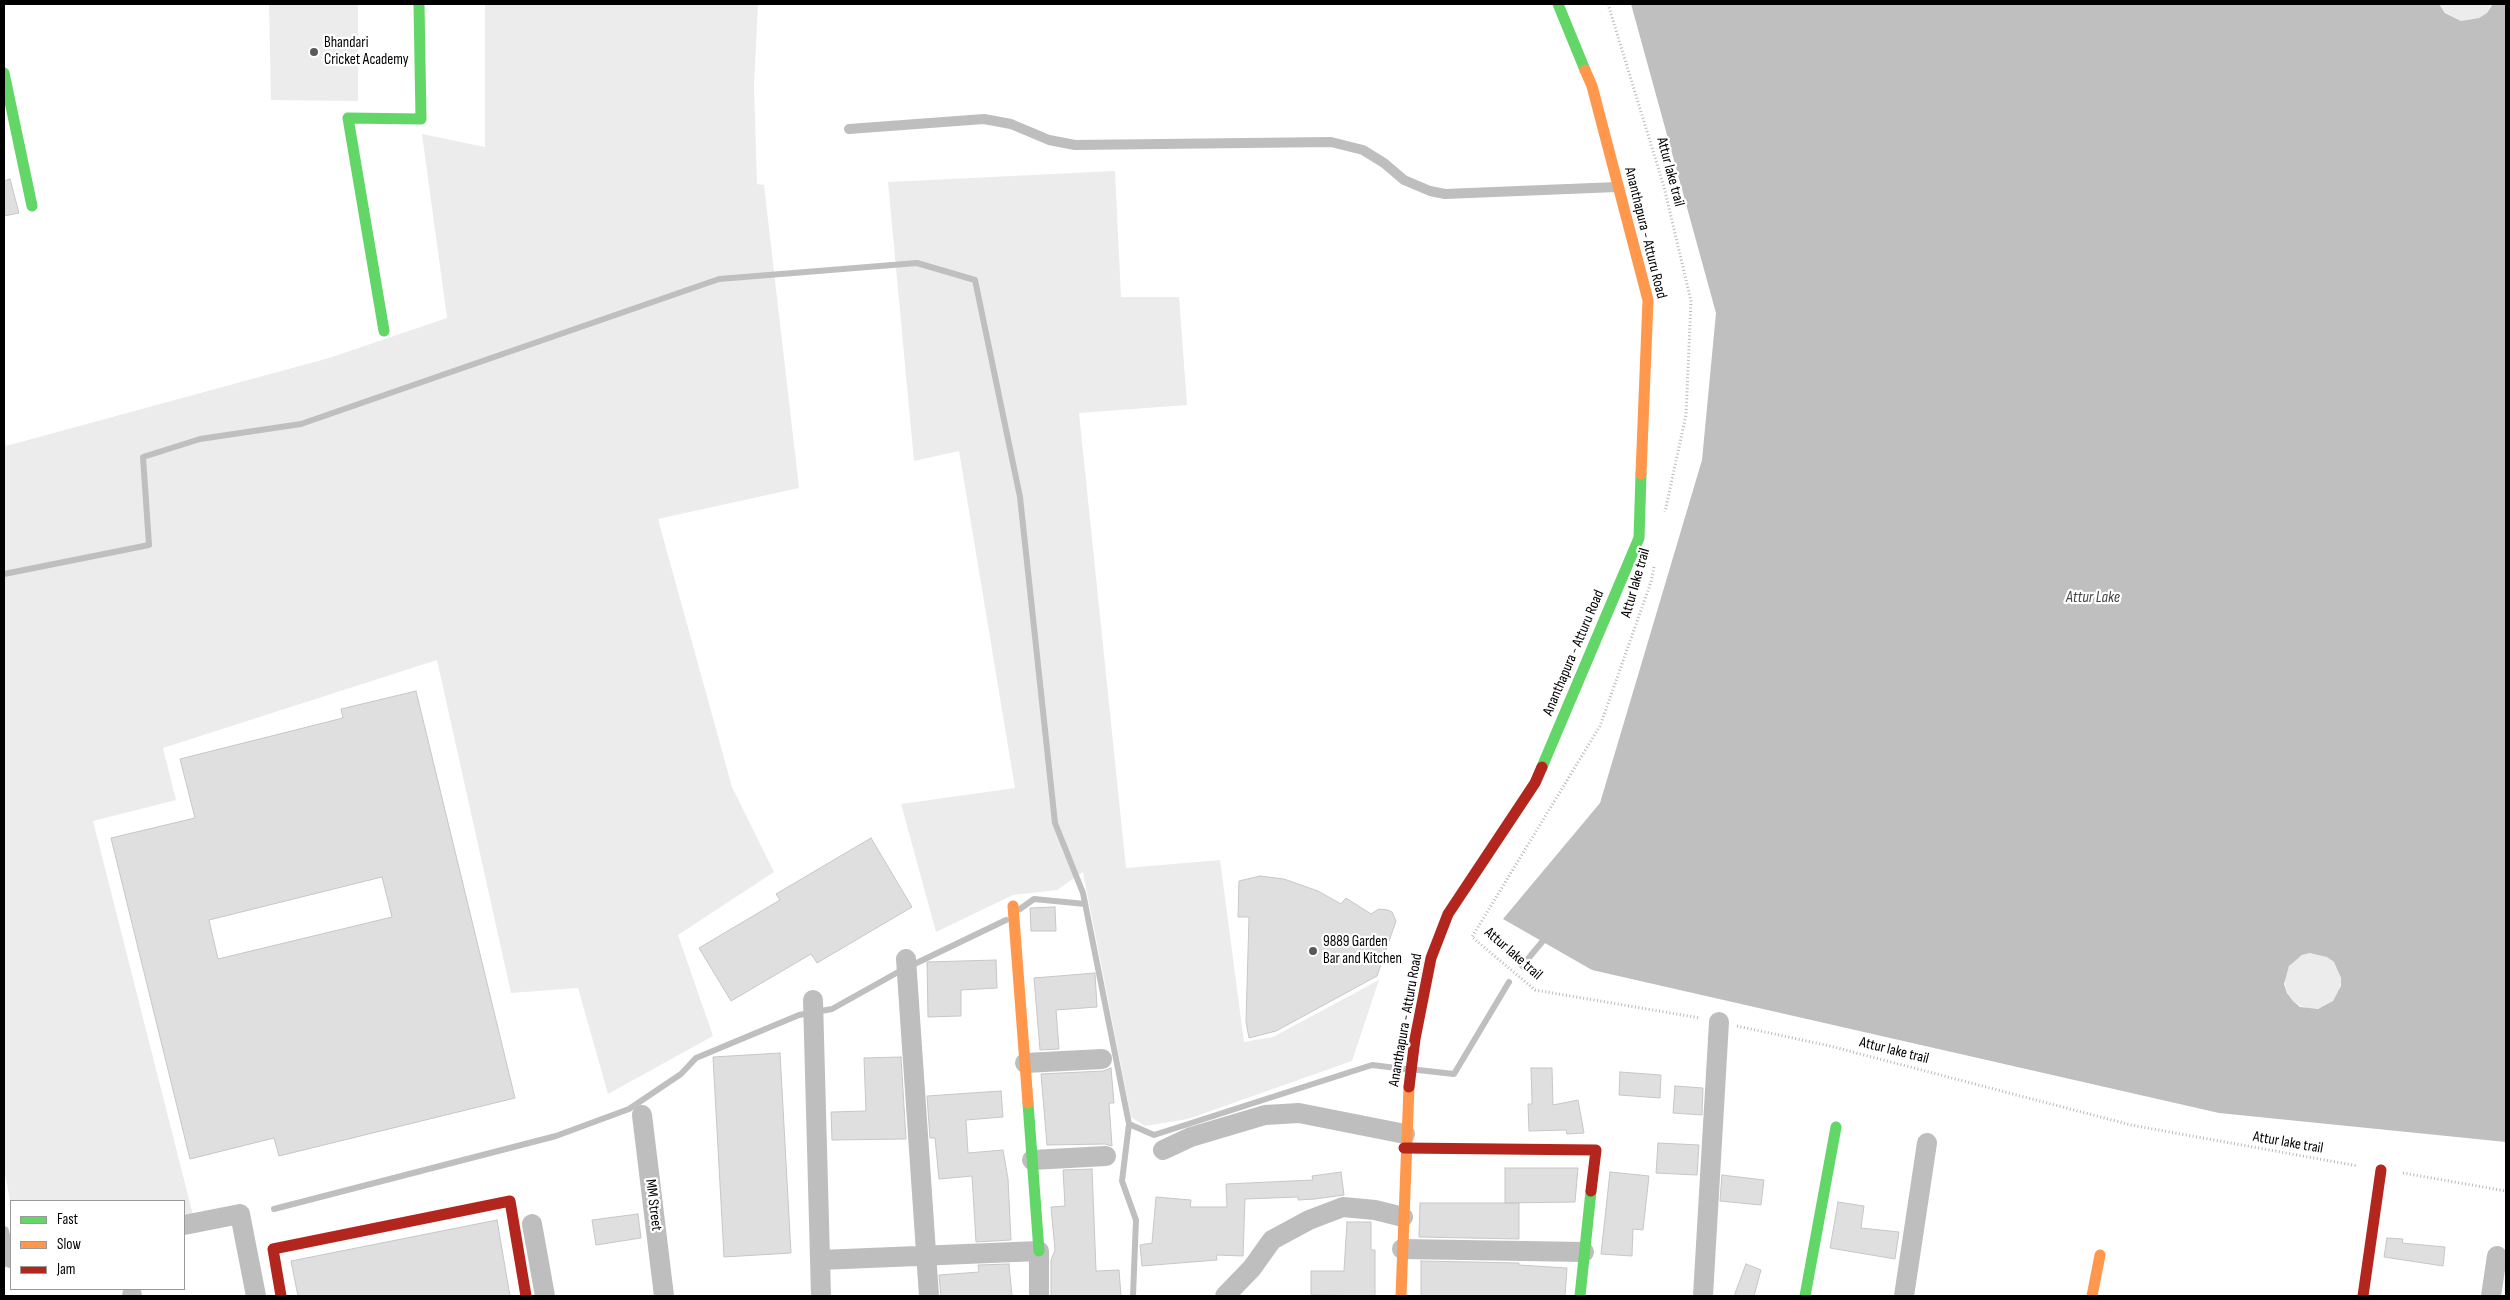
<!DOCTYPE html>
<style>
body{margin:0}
#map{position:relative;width:2510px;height:1300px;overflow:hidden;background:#fff;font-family:"Sofia Sans Condensed",sans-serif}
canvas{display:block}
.frame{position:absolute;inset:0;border:5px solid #000;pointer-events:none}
.legend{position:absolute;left:10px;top:1200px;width:175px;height:90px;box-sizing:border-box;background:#fff;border:1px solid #999;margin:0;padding:6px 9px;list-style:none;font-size:15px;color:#000}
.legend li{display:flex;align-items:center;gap:10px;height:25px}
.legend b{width:25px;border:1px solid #999}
</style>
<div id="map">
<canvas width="2510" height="1300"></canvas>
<div class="frame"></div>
<ul class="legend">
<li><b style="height:6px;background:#63d668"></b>Fast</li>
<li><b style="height:6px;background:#ff974d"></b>Slow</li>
<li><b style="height:6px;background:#b3261e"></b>Jam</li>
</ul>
</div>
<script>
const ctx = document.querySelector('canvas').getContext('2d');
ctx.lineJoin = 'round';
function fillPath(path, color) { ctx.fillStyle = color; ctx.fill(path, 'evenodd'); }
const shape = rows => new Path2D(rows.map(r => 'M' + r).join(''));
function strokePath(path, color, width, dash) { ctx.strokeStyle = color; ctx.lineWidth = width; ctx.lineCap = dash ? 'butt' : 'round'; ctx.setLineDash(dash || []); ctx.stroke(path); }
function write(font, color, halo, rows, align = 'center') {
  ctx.font = font + ' "Sofia Sans Condensed",sans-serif'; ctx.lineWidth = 4.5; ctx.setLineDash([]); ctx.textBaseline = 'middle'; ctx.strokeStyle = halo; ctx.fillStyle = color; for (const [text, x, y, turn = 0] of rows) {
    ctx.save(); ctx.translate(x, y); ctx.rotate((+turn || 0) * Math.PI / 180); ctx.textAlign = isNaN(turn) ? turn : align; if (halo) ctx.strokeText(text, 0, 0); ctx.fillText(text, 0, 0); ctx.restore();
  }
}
fillPath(shape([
 [269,4,358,4,358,101,271,100],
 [485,4,758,4,754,86,757,184,764,185,799,488,658,519,732,787,774,872,678,935,713,1036,608,1094,578,988,511,993,437,660,163,748,176,800,93,821,193,1215,184,1216,184,1201,11,1201,11,1205,4,1169,4,433,6,446,329,358,447,318,422,134,485,147],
 [2439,4,2493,4,2487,13,2479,18,2461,21,2445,12],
 [1115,171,1121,297,1179,297,1187,405,1079,413,1126,868,1220,860,1244,1042,1273,1037,1379,980,1352,1061,1188,1119,1145,1126,1131,1117,1083,872,1057,890,1013,895,936,932,901,804,1015,788,959,451,914,461,888,182],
 '2285 981a28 28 0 1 1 56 0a28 28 0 1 1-56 0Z'
]), '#ececec');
fillPath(shape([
 [1631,4,2439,4,2445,13,2461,21,2479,18,2487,13,2493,4,2506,4,2506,1142,2219,1113,1592,970,1503,919,1600,803,1702,460,1716,313],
 [2310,953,2327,957,2334,962,2341,978,2341,986,2333,1001,2318,1009,2300,1007,2293,1001,2287,993,2284,984,2289,966,2302,955]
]), '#bfbfbf');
strokePath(shape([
 [4,574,149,545,143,457,200,439,301,424,719,279,917,263,975,280,1020,497,1055,823,1083,893,1129,1124,1154,1135,1372,1065,1405,1069],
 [1020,909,1034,899,1085,904],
 [1522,966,1547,936],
 [1418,1070,1454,1074,1509,982],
 [1129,1124,1122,1181,1136,1220,1133,1296],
 [274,1209,556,1136,629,1109,681,1074,696,1058,799,1015,832,1009,900,971,1006,920]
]), '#bfbfbf', 6);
const building = shape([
 [10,179,19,213,4,216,4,181,10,179],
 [416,691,515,1098,279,1156,274,1138,190,1159,111,838,195,818,180,759,343,718,341,709,416,691],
 [382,877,392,917,218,959,209,920,382,877],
 [871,838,912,907,817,963,811,954,731,1001,699,948,780,900,776,894,871,838],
 [1260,876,1284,879,1318,891,1341,904,1346,898,1371,914,1379,909,1388,910,1392,912,1396,921,1377,976,1276,1031,1249,1038,1246,1022,1249,917,1238,917,1239,881,1260,876],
 [1055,907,1056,931,1031,931,1030,908,1055,907],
 [996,960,997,988,961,990,961,1016,928,1017,927,962,996,960],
 [1095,973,1097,1007,1056,1010,1059,1049,1040,1050,1034,978,1095,973],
 [780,1053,791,1253,724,1257,713,1057,780,1053],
 [901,1057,906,1139,832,1140,831,1112,866,1111,864,1058,901,1057],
 [1111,1068,1114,1103,1109,1103,1112,1146,1105,1144,1047,1145,1041,1074,1103,1071,1111,1068],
 [1531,1068,1552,1068,1553,1105,1578,1100,1584,1133,1567,1134,1566,1130,1529,1131,1528,1104,1532,1104,1531,1068],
 [1620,1072,1661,1075,1660,1098,1619,1095,1620,1072],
 [1675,1086,1703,1088,1702,1115,1673,1113,1675,1086],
 [1001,1091,1003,1117,966,1120,968,1153,1003,1150,1008,1179,1011,1240,976,1242,972,1176,939,1179,935,1138,930,1138,927,1096,1001,1091],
 [1658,1143,1699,1145,1697,1175,1656,1173,1658,1143],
 [1505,1168,1578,1168,1575,1202,1505,1203,1505,1168],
 [1092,1169,1096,1271,1119,1270,1121,1296,1051,1296,1051,1260,1055,1250,1051,1207,1065,1206,1063,1170,1092,1169],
 [1341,1172,1344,1195,1315,1199,1298,1200,1298,1197,1245,1199,1243,1256,1216,1255,1217,1260,1142,1266,1140,1245,1152,1243,1156,1197,1191,1200,1190,1207,1227,1207,1226,1184,1313,1180,1312,1176,1341,1172],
 [1610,1172,1649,1176,1643,1230,1633,1229,1632,1256,1601,1254,1610,1172],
 [1722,1175,1764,1180,1761,1205,1720,1201,1722,1175],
 [1838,1202,1864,1206,1861,1228,1899,1232,1895,1259,1830,1248,1838,1202],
 [1420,1203,1519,1203,1519,1239,1419,1237,1420,1203],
 [638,1214,641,1238,596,1245,592,1220,638,1214],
 [497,1220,510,1296,298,1296,291,1261,497,1220],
 [1347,1222,1371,1222,1371,1250,1375,1250,1375,1296,1311,1295,1311,1271,1344,1271,1347,1222],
 [2387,1238,2403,1239,2402,1243,2445,1247,2443,1266,2384,1257,2387,1238],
 [1421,1261,1519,1263,1519,1265,1567,1268,1565,1296,1421,1296,1421,1261],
 [1009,1264,1012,1296,941,1296,939,1275,979,1272,978,1265,1009,1264],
 [1746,1264,1761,1270,1754,1296,1734,1296,1746,1264]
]);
fillPath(building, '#dfdfdf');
strokePath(building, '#c7c7c7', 1);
strokePath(shape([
 [1608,4,1664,187,1691,301,1686,415,1665,512],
 [1654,567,1651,582,1600,726,1472,937,1535,990,1700,1018],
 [1737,1026,1830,1046,2131,1125,2358,1166],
 [2403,1173,2506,1191]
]), '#b9b9b9', 3, [1, 2.5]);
strokePath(shape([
 [849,129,984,119,1011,124,1049,140,1075,145,1331,142,1363,150,1384,163,1404,180,1430,191,1445,194,1617,187],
 [4,1231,10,1258,7,1259]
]), '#bebebe', 10);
strokePath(shape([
 [906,959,929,1296],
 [813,1000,821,1296],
 [1025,1063,1102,1059],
 [642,1115,664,1296],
 [1163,1150,1191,1137,1265,1115,1299,1113,1405,1134],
 [1032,1160,1106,1156],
 [532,1224,545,1296],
 [184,1225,240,1214,256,1296],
 [1402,1249,1584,1252],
 [10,1258,11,1258],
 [820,1260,1039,1251,1039,1296],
 [132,1295,132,1296],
 [1225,1296,1252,1268,1272,1240,1309,1220,1343,1207,1375,1210,1403,1217],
 [1703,1296,1719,1022],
 [1904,1296,1927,1143],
 [2491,1296,2497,1256]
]), '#bebebe', 20);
strokePath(shape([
 [1558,4,1585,70],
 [4,73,32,206],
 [384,331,348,118,421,119,419,4],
 [1542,767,1639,538,1641,474],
 [1028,1103,1039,1251],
 [1580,1296,1591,1191],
 [1805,1296,1836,1127]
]), '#63d668', 11);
strokePath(shape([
 [1585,70,1592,86,1648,300,1641,474],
 [1013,906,1028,1103],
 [1401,1296,1409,1087],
 [2092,1296,2100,1255]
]), '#ff974d', 11);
strokePath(shape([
 [1409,1087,1415,1039,1431,958,1448,914,1535,783,1542,767],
 [1404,1148,1596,1150,1591,1191],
 [281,1296,273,1249,510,1201,526,1296],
 [2363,1296,2381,1170]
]), '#b3261e', 11);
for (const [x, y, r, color] of [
 [314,52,5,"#595959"],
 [1313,951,5,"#595959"]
]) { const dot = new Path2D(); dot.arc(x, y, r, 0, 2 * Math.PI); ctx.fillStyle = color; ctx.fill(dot); strokePath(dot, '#fff', 2); }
write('15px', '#000', '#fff', [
 ["Bhandari",324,43],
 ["Cricket Academy",324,60],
 ["9889 Garden",1323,942],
 ["Bar and Kitchen",1323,959]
], 'left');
write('15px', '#000', '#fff', [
 ["Attur lake trail",1670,172,75],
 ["Ananthapura - Atturu Road",1645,233,76],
 ["Attur lake trail",1636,583,-74],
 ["Ananthapura - Atturu Road",1574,653,-67],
 ["Attur lake trail",1513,954,41],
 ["Ananthapura - Atturu Road",1406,1020,-80],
 ["Attur lake trail",1894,1051,14],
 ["Attur lake trail",2288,1143,10],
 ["MM Street",653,1205,83]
]);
write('italic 16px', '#444', '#fff', [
 ["Attur Lake",2093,598]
]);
</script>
